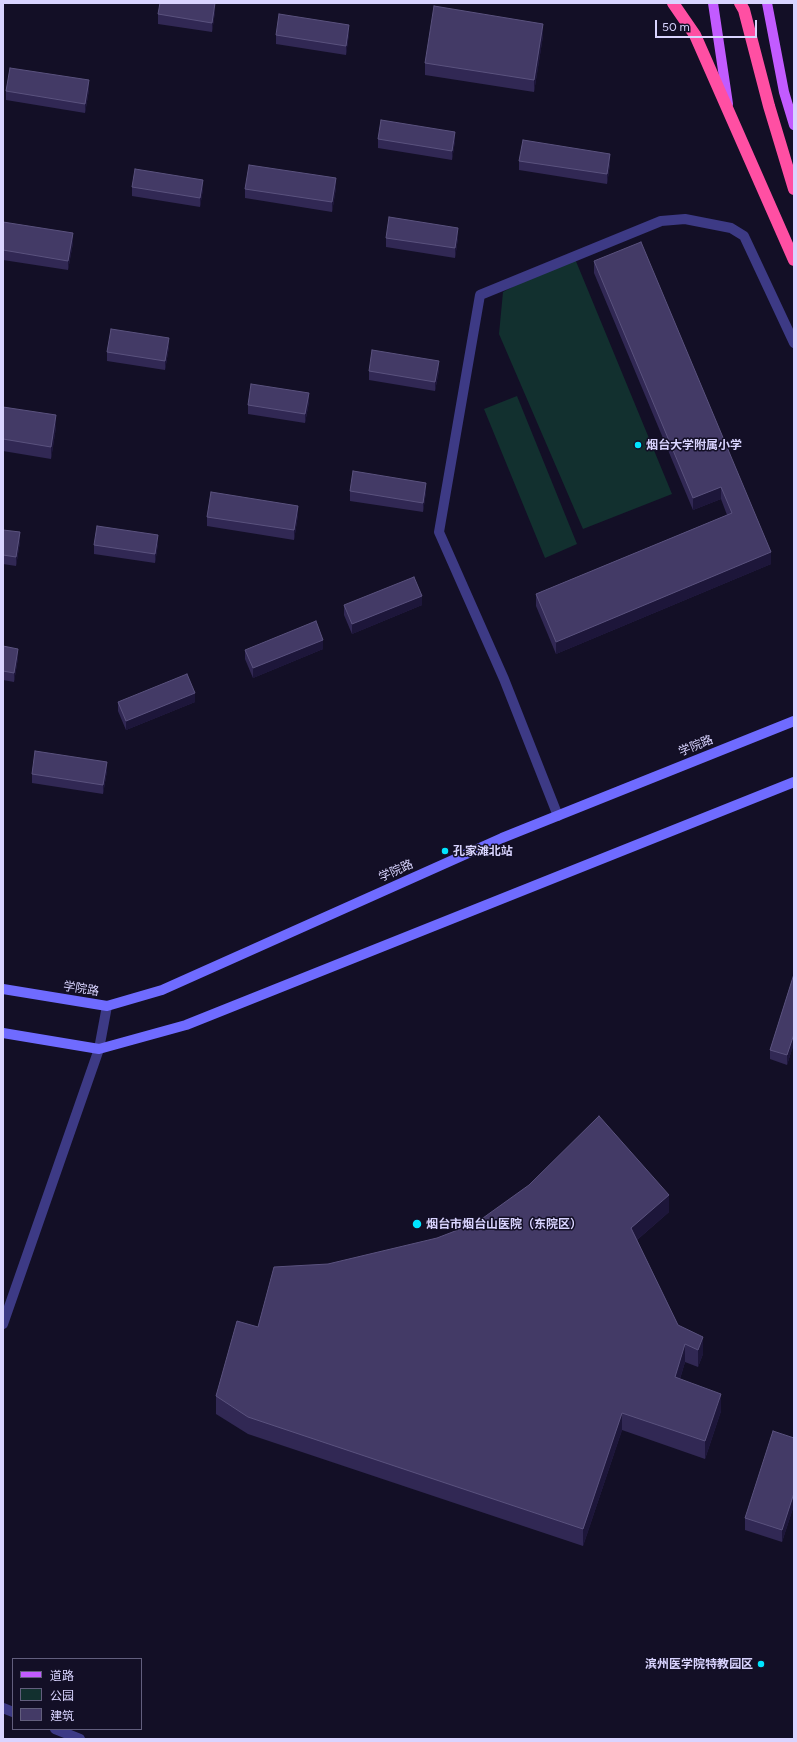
<!DOCTYPE html>
<meta charset="utf-8">
<style>
body{margin:0}
#map{position:relative;width:797px;height:1742px;overflow:hidden;background:#130f26;font-family:Figtree,"Noto Sans SC",sans-serif}
canvas{display:block}
.frame{position:absolute;inset:0;border:4px solid #d9d4ff;pointer-events:none}
.legend{position:absolute;left:12px;top:1658px;width:130px;height:72px;box-sizing:border-box;background:#130f26;border:1px solid #625e7d;margin:0;padding:5px 7px;list-style:none;font-size:12px;color:#d9d4ff}
.legend li{display:flex;align-items:center;gap:8px;height:20px}
.legend b{width:20px;border:1px solid #625e7d}
.scale{position:absolute;left:655px;top:20px;width:102px;height:18px;box-sizing:border-box;border:2px solid #d9d4ff;border-top:0;padding-left:5px;font-size:12px;line-height:14px;white-space:nowrap;color:#d9d4ff;-webkit-text-stroke:3px #130f26;paint-order:stroke}
</style>
<div id="map">
<canvas width="797" height="1742"></canvas>
<div class="frame"></div>
<ul class="legend">
<li><b style="height:5px;background:#c25bff"></b>道路</li>
<li><b style="height:11px;background:#12302f"></b>公园</li>
<li><b style="height:11px;background:#433a66"></b>建筑</li>
</ul>
<div class="scale">50 m</div>
</div>
<script>
const ctx = document.querySelector('canvas').getContext('2d');
ctx.lineJoin = 'round';
function fillPath(path, color) { ctx.fillStyle = color; ctx.fill(path, 'evenodd'); }
const shape = rows => new Path2D(rows.map(r => 'M' + r).join(''));
function strokePath(path, color, width, dash) { ctx.strokeStyle = color; ctx.lineWidth = width; ctx.lineCap = dash ? 'butt' : 'round'; ctx.setLineDash(dash || []); ctx.stroke(path); }
function write(font, color, halo, rows, align = 'center') {
  ctx.font = font + ' Figtree,"Noto Sans SC",sans-serif'; ctx.lineWidth = 3; ctx.setLineDash([]); ctx.textBaseline = 'middle'; ctx.strokeStyle = halo; ctx.fillStyle = color; for (const [text, x, y, turn = 0] of rows) {
    ctx.save(); ctx.translate(x, y); ctx.rotate((+turn || 0) * Math.PI / 180); ctx.textAlign = isNaN(turn) ? turn : align; if (halo) ctx.strokeText(text, 0, 0); ctx.fillText(text, 0, 0); ctx.restore();
  }
}
fillPath(shape([
 [573,254,672,494,583,529,499,334,503,292],
 [517,396,577,544,545,558,484,409]
]), '#12302f');
strokePath(shape([
 [558,816,504,679,439,532,480,295,661,221,685,219,731,228,744,236,794,343],
 [3,1708,13,1712],
 [55,1729,80,1739]
]), '#3d3a85', 10);
strokePath(shape([
 [3,1324,99,1049,107,1006]
]), '#3d3a85', 10);
strokePath(shape([
 [3,989,107,1006,162,990,502,838,794,721],
 [3,1033,99,1049,186,1025,794,782]
]), '#6f6bff', 10);
strokePath(shape([
 [713,3,728,104],
 [767,3,784,92,794,125]
]), '#c25bff', 10);
strokePath(shape([
 [673,3,695,35,794,260],
 [740,3,744,10,769,106,794,189]
]), '#ff4fa3', 12);
fillPath(shape([
 [215,12,212,32,158,24,158,14],
 [349,34,346,55,276,44,276,35],
 [543,36,534,92,425,75,425,63],
 [89,90,85,113,6,100,6,91],
 [378,139,455,141,452,160,378,148],
 [519,161,610,164,607,184,519,170],
 [132,187,203,189,200,207,132,196],
 [336,188,332,212,245,198,245,189],
 [3,222,73,243,68,270,3,260],
 [386,238,458,238,455,258,386,247],
 [594,261,771,564,556,654,536,606,536,594,727,515,721,499,693,510,594,273],
 [169,347,165,370,107,361,107,352],
 [439,370,435,391,369,380,369,371],
 [309,402,305,423,248,414,248,405],
 [3,407,56,427,51,459,3,451],
 [350,491,426,492,423,512,350,501],
 [298,515,294,540,207,526,207,517],
 [3,530,20,542,16,566,3,564],
 [158,544,155,563,94,554,94,545],
 [344,605,422,605,352,634,344,615],
 [3,646,18,658,14,682,3,680],
 [323,649,253,678,245,659,245,650],
 [118,702,195,702,126,730,118,711],
 [107,771,103,794,32,783,32,774],
 [794,974,794,1043,787,1065,770,1059,770,1050],
 [669,1212,637,1240,678,1325,703,1354,698,1367,685,1362,680,1379,721,1411,705,1459,622,1430,583,1546,248,1434,216,1414,216,1396,258,1327,328,1264],
 [794,1438,794,1505,782,1542,745,1530,745,1518]
]), '#312854');
fillPath(shape([
 [215,3,215,12,212,32,212,23],
 [543,24,543,36,534,92,534,80],
 [349,25,349,34,346,55,346,46],
 [89,80,89,90,85,113,85,104],
 [455,132,455,141,452,160,452,151],
 [610,154,610,164,607,184,607,174],
 [336,178,336,188,332,212,332,202],
 [203,180,203,189,200,207,200,198],
 [458,228,458,238,455,258,455,248],
 [73,233,73,243,68,270,68,261],
 [169,338,169,347,165,370,165,361],
 [439,361,439,370,435,391,435,382],
 [309,393,309,402,305,423,305,414],
 [56,415,56,427,51,459,51,447],
 [426,483,426,492,423,512,423,503],
 [721,487,721,499,693,510,693,498],
 [298,506,298,515,294,540,294,530],
 [20,532,20,542,16,566,16,557],
 [158,535,158,544,155,563,155,554],
 [771,552,771,564,556,654,556,642],
 [422,596,422,605,352,634,352,624],
 [323,640,323,649,253,678,253,668],
 [18,649,18,658,14,682,14,673],
 [195,693,195,702,126,730,126,721],
 [107,762,107,771,103,794,103,785],
 [794,1034,794,1043,787,1065,787,1055],
 [669,1195,669,1212,631,1245,631,1228],
 [703,1337,703,1354,698,1367,698,1350],
 [685,1344,685,1362,675,1395,675,1377],
 [721,1394,721,1411,705,1459,705,1441],
 [622,1413,622,1430,583,1546,583,1529],
 [794,1493,794,1505,782,1542,782,1530]
]), '#1d163a');
const building = shape([
 [160,3,215,3,212,23,158,14,160,3],
 [434,6,543,24,534,80,425,63,434,6],
 [279,14,349,25,346,46,276,35,279,14],
 [10,68,89,80,85,104,6,91,10,68],
 [381,120,455,132,452,151,378,139,381,120],
 [523,140,610,154,607,174,519,161,523,140],
 [249,165,336,178,332,202,245,189,249,165],
 [135,169,203,180,200,198,132,187,135,169],
 [389,217,458,228,455,248,386,238,389,217],
 [3,222,73,233,68,261,3,250,3,222],
 [641,242,771,552,556,642,536,594,732,513,721,487,693,498,594,261,641,242],
 [111,329,169,338,165,361,107,352,111,329],
 [372,350,439,361,435,382,369,371,372,350],
 [251,384,309,393,305,414,248,405,251,384],
 [3,407,56,415,51,447,3,439,3,407],
 [353,471,426,483,423,503,350,491,353,471],
 [211,492,298,506,294,530,207,517,211,492],
 [97,526,158,535,155,554,94,545,97,526],
 [3,530,20,532,16,557,3,555,3,530],
 [414,577,422,596,352,624,344,605,414,577],
 [316,621,323,640,253,668,245,650,316,621],
 [3,646,18,649,14,673,3,671,3,646],
 [187,674,195,693,126,721,118,702,187,674],
 [35,751,107,762,103,785,32,774,35,751],
 [794,974,794,1034,787,1055,770,1050,794,974],
 [599,1116,669,1195,631,1228,678,1325,703,1337,698,1350,685,1344,675,1377,721,1394,705,1441,622,1413,583,1529,248,1417,216,1396,237,1321,258,1327,274,1267,328,1264,437,1238,476,1223,529,1185,599,1116],
 [773,1431,794,1438,794,1493,782,1530,745,1518,773,1431]
]);
fillPath(building, '#433a66');
strokePath(building, '#5a527e', 1);
for (const [x, y, r, color] of [
 [638,445,4,"#00e5ff"],
 [445,851,4,"#00e5ff"],
 [417,1224,5,"#00e5ff"],
 [761,1664,4,"#00e5ff"]
]) { const dot = new Path2D(); dot.arc(x, y, r, 0, 2 * Math.PI); ctx.fillStyle = color; ctx.fill(dot); strokePath(dot, '#130f26', 1.5); }
write('bold 12px', '#d9d4ff', '#130f26', [
 ["烟台大学附属小学",646,445],
 ["孔家滩北站",453,851],
 ["烟台市烟台山医院（东院区）",426,1224],
 ["滨州医学院特教园区",753,1664,"right"]
], 'left');
write('12px', '#d9d4ff', '#130f26', [
 ["学院路",696,746,-22],
 ["学院路",396,871,-24],
 ["学院路",81,989,9]
]);
</script>
